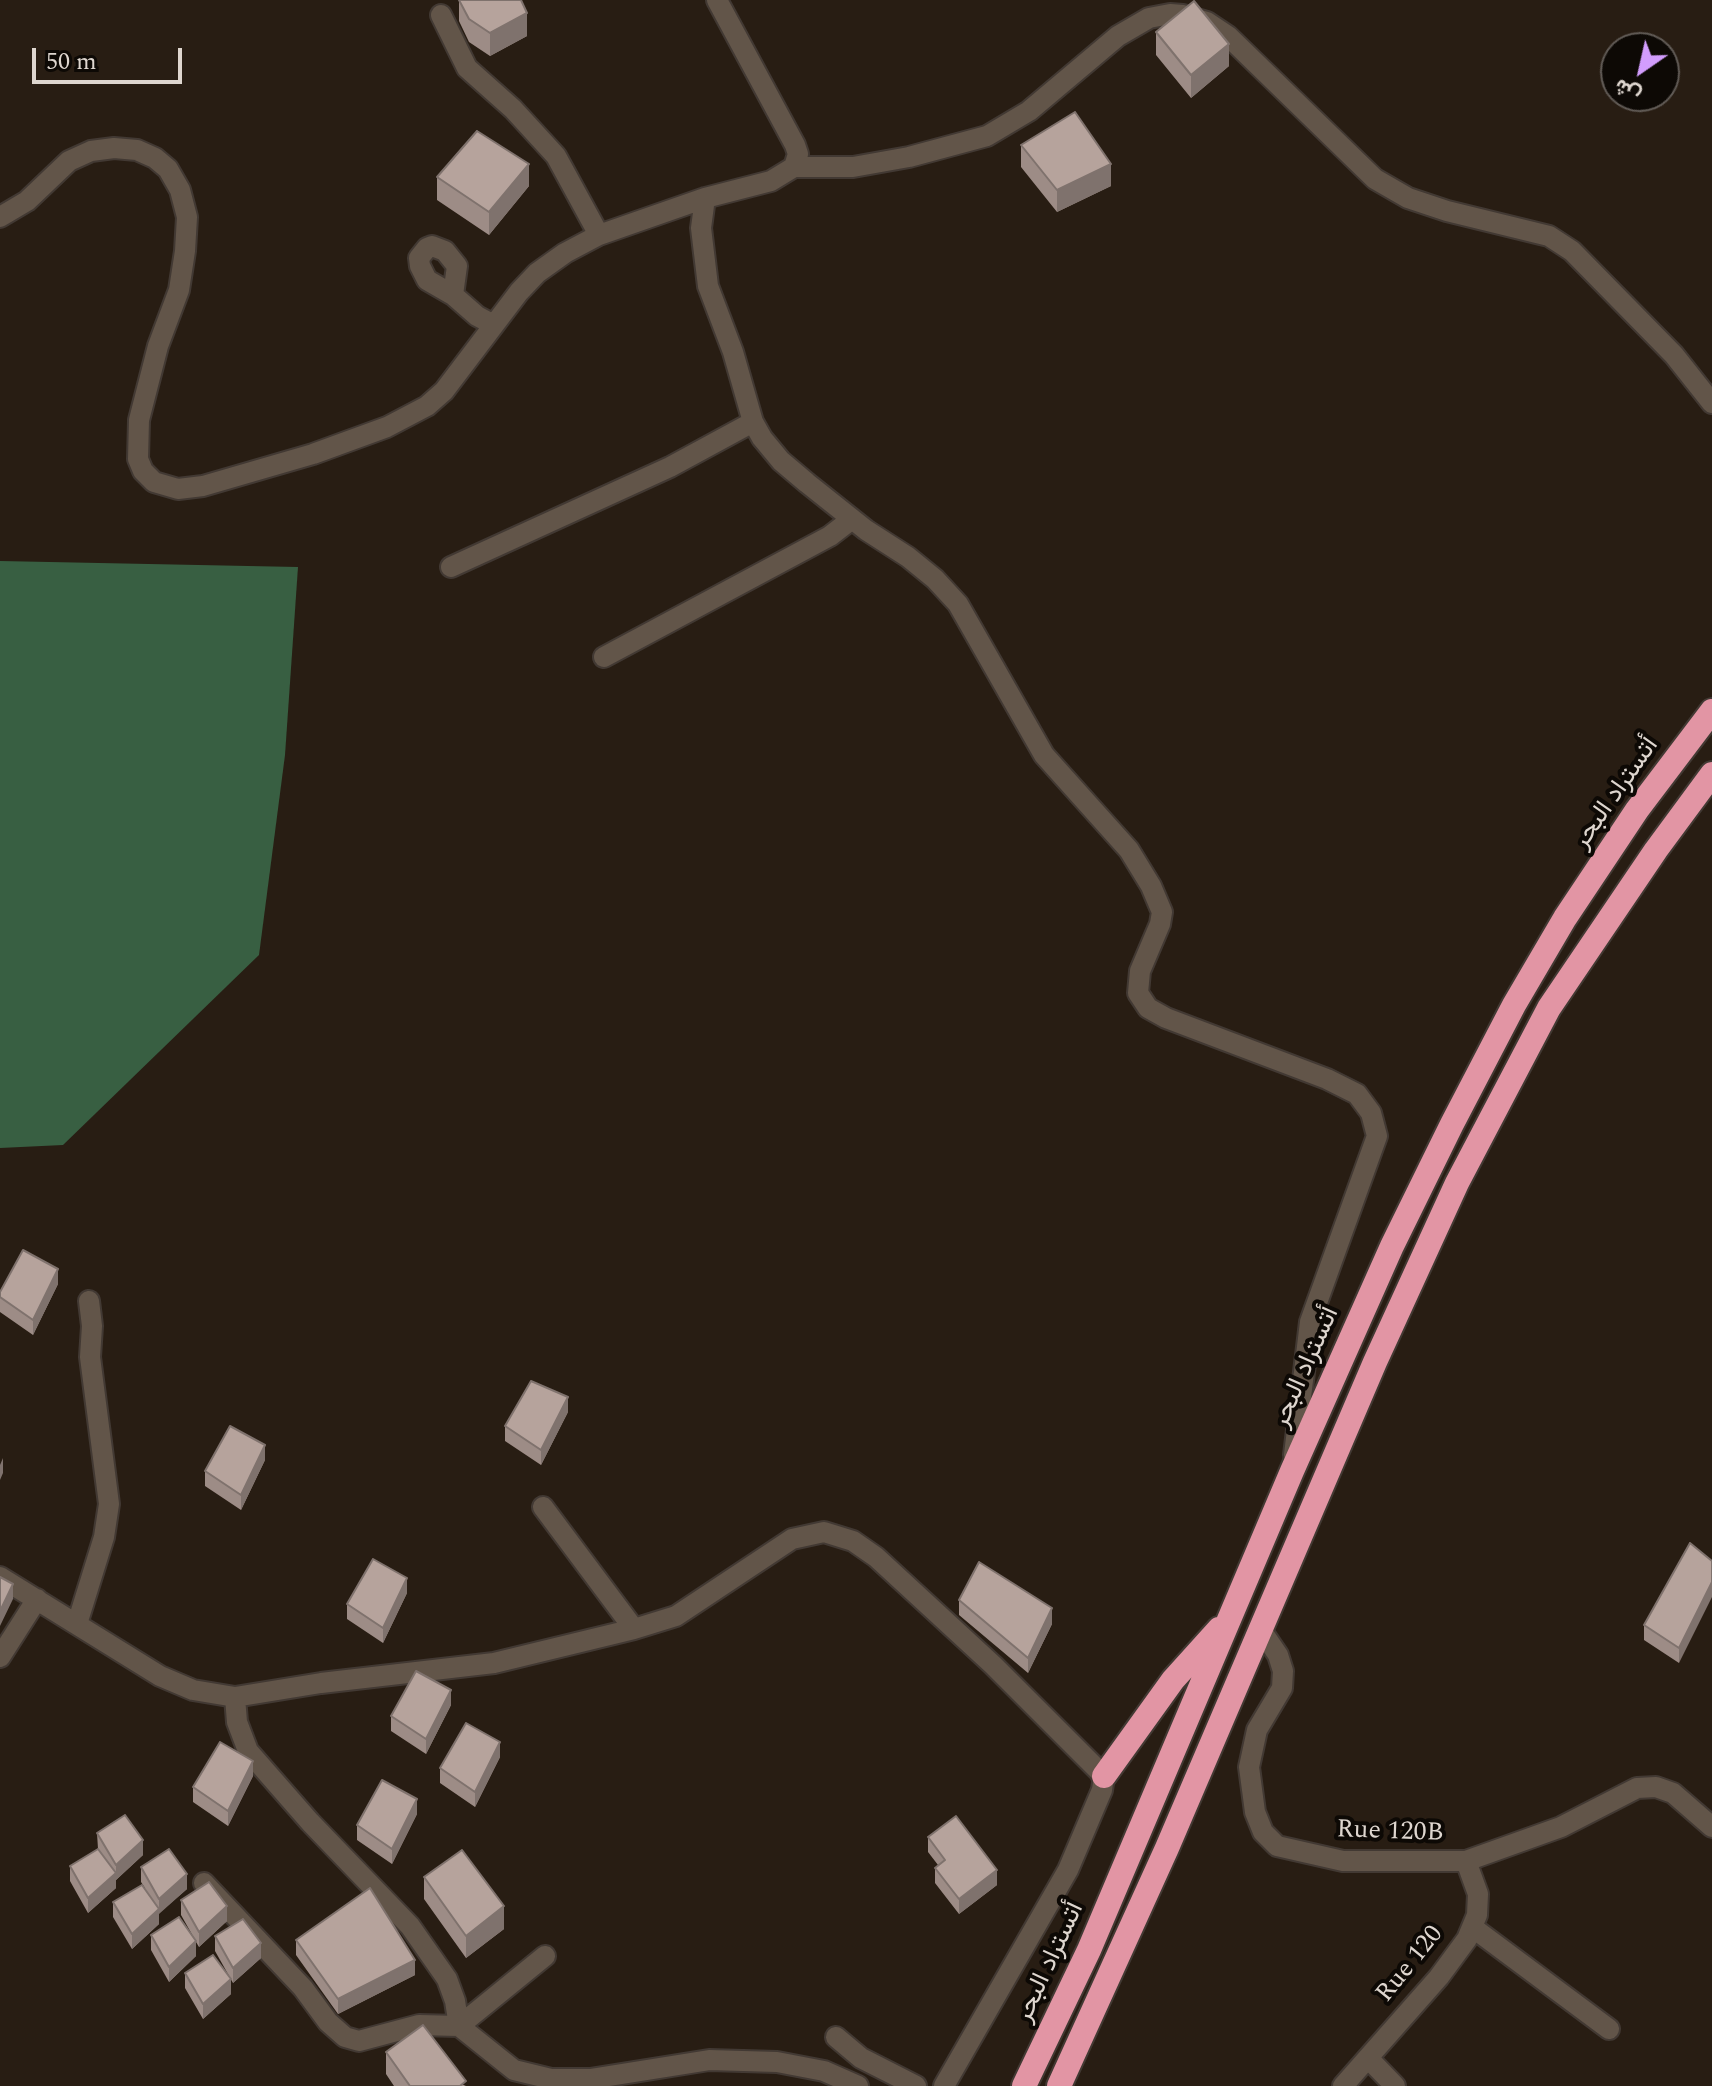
<!DOCTYPE html>
<meta charset="utf-8">
<style>
body{margin:0}
#map{position:relative;width:1712px;height:2086px;overflow:hidden;background:#281d13;font-family:Spectral,Vazirmatn,serif}
canvas{display:block}
.north{position:absolute;left:1600px;top:32px;width:80px;height:80px;box-sizing:border-box;background:#0d0905;border:2px solid #615b56;border-radius:50%;rotate:214deg;font-size:22px;font-weight:700;line-height:32px;text-align:center;color:#ded6cf}
.north::after{content:'';display:block;margin:auto;width:28px;height:36px;background:#d29dfd;clip-path:polygon(50% 0,100% 100%,50% 72%,0 100%)}
.scale{position:absolute;left:32px;top:48px;width:150px;height:36px;box-sizing:border-box;border:4px solid #ded6cf;border-top:0;padding-left:10px;font-size:24px;line-height:28px;white-space:nowrap;color:#ded6cf;-webkit-text-stroke:6px #0d0905;paint-order:stroke}
</style>
<div id="map">
<canvas width="1712" height="2086"></canvas>
<div class="north">ش</div>
<div class="scale">50 m</div>
</div>
<script>
const ctx = document.querySelector('canvas').getContext('2d');
ctx.lineJoin = 'round';
function fillPath(path, color) { ctx.fillStyle = color; ctx.fill(path, 'evenodd'); }
const shape = rows => new Path2D(rows.map(r => 'M' + r).join(''));
function strokePath(path, color, width, dash) { ctx.strokeStyle = color; ctx.lineWidth = width; ctx.lineCap = dash ? 'butt' : 'round'; ctx.setLineDash(dash || []); ctx.stroke(path); }
function write(font, color, halo, rows, align = 'center') {
  ctx.font = font + ' Spectral,Vazirmatn,serif'; ctx.lineWidth = 8; ctx.setLineDash([]); ctx.textBaseline = 'middle'; ctx.strokeStyle = halo; ctx.fillStyle = color; for (const [text, x, y, turn = 0] of rows) {
    ctx.save(); ctx.translate(x, y); ctx.rotate((+turn || 0) * Math.PI / 180); ctx.textAlign = isNaN(turn) ? turn : align; if (halo) ctx.strokeText(text, 0, 0); ctx.fillText(text, 0, 0); ctx.restore();
  }
}
fillPath(shape([
 [0,561,298,567,285,755,259,955,63,1145,0,1148]
]), '#385f42');
const minor = shape([
 [441,15,467,68,513,109,556,156,599,235],
 [794,167,853,167,909,157,987,136,1029,111,1118,36,1149,18,1170,14,1183,15,1207,22,1228,36,1375,179,1408,198,1447,211,1549,236,1572,251,1674,355,1712,403],
 [705,198,701,228,708,286,733,352,753,422,762,438,781,461,807,483,866,530,908,557,935,579,958,604,1044,755,1129,850,1151,886,1162,912,1160,924,1140,971,1138,993,1148,1008,1166,1018,1327,1079,1357,1094,1371,1113,1377,1136,1310,1322,1294,1455],
 [0,217,27,201,69,161,91,151,114,148,137,150,155,158,168,169,180,190,187,217,185,251,179,290,158,346,139,420,138,459,143,471,154,482,178,489,203,486,313,454,387,427,427,406,444,391,519,292,537,273,565,253,599,235,705,198,771,181,794,167,798,154,795,145,717,0],
 [453,295,457,266,445,251,432,246,427,248,419,258,420,266,427,280,453,295,477,316,492,324],
 [451,567,670,467,753,422],
 [604,657,830,536,852,519],
 [543,1507,634,1629],
 [0,1577,160,1676,193,1690,235,1697,321,1683,494,1663,634,1629,676,1616,792,1539,824,1532,853,1541,876,1557,993,1665,1104,1776,1102,1790,1068,1870,944,2086],
 [77,1624,104,1537,109,1504,90,1357,92,1326,89,1301],
 [1261,1630,1278,1655,1283,1671,1282,1688,1257,1730,1249,1767,1255,1812,1263,1832,1277,1846,1343,1861,1466,1861,1561,1827,1637,1788,1656,1787,1673,1793,1712,1827],
 [0,1657,37,1599],
 [235,1697,237,1722,248,1751,310,1822,410,1926,447,1979,455,2001,459,2026,545,1956],
 [204,1883,303,1988,328,2022,345,2037,359,2041,419,2025,459,2026,514,2070,551,2079,590,2079,709,2060,777,2062,824,2071,858,2086],
 [1472,1927,1609,2029],
 [836,2037,861,2058,916,2086],
 [1368,2058,1395,2086],
 [1343,2086,1439,1977,1467,1939,1477,1915,1478,1894,1466,1861]
]);
const highway = shape([
 [1104,1776,1173,1680,1219,1629],
 [1024,2086,1089,1950,1292,1471,1392,1246,1452,1124,1514,1005,1565,918,1637,810,1712,711],
 [1059,2086,1167,1848,1375,1362,1457,1183,1549,1008,1656,850,1712,774]
]);
strokePath(minor, '#423933', 24);
strokePath(highway, '#423933', 28);
strokePath(minor, '#625549', 20);
strokePath(highway, '#e295a4', 24);
fillPath(shape([
 [459,0,527,36,490,56,469,42,459,21],
 [1156,32,1229,66,1191,98,1156,55],
 [1021,145,1111,186,1057,212,1021,167],
 [437,177,529,186,489,235,437,200],
 [58,1284,33,1335,0,1312,0,1292],
 [568,1412,541,1465,505,1441,505,1426],
 [265,1460,241,1510,205,1486,205,1471],
 [1690,1543,1679,1663,1644,1640,1644,1625],
 [407,1593,383,1643,347,1619,347,1604],
 [959,1600,1052,1624,1028,1673,959,1615],
 [451,1705,426,1754,391,1731,391,1716],
 [500,1757,475,1807,440,1783,440,1768],
 [253,1776,228,1826,193,1802,193,1787],
 [417,1814,392,1864,357,1840,357,1825],
 [97,1833,143,1855,116,1880,116,1888,88,1913,70,1881,70,1866,98,1849],
 [928,1837,997,1885,959,1914,935,1883,935,1868,938,1865,928,1852],
 [141,1867,187,1889,159,1913,159,1924,132,1949,113,1917,113,1902,145,1888,141,1882],
 [424,1877,504,1929,466,1958,424,1899],
 [181,1900,227,1921,199,1947,196,1942,196,1956,169,1982,151,1950,151,1935,194,1938,181,1915],
 [215,1936,261,1958,233,1983,215,1951],
 [296,1940,415,1975,338,2014,296,1955],
 [185,1973,231,1994,203,2019,185,1988],
 [386,2052,466,2086,394,2086,386,2074]
]), '#9d8c86');
fillPath(shape([
 [527,13,527,36,490,56,490,33],
 [1229,44,1229,66,1191,98,1191,75],
 [529,164,529,186,489,235,489,212],
 [1111,164,1111,186,1057,212,1057,190],
 [58,1269,58,1284,33,1335,33,1320],
 [568,1397,568,1412,541,1465,541,1450],
 [265,1445,265,1460,241,1510,241,1495],
 [3,1458,3,1473,0,1480,0,1465],
 [407,1578,407,1593,383,1643,383,1628],
 [1712,1582,1712,1597,1679,1663,1679,1648],
 [13,1584,13,1599,0,1626,0,1611],
 [1052,1608,1052,1624,1028,1673,1028,1658],
 [451,1690,451,1705,426,1754,426,1739],
 [500,1742,500,1757,475,1807,475,1792],
 [253,1761,253,1776,228,1826,228,1811],
 [417,1799,417,1814,392,1864,392,1849],
 [143,1840,143,1855,116,1880,116,1888,88,1913,88,1898,116,1873,116,1865],
 [997,1870,997,1885,959,1914,959,1899],
 [187,1874,187,1889,159,1914,159,1899],
 [227,1906,227,1921,199,1947,199,1932],
 [504,1906,504,1929,466,1958,466,1936],
 [159,1909,159,1924,132,1949,132,1934],
 [196,1941,196,1956,169,1982,169,1967],
 [261,1943,261,1958,233,1983,233,1968],
 [415,1960,415,1975,338,2014,338,1999],
 [231,1979,231,1994,203,2019,203,2004]
]), '#7f726d');
const building = shape([
 [459,0,521,0,527,13,490,33,469,19,459,0],
 [1194,1,1229,44,1191,75,1156,32,1194,1],
 [1075,112,1111,164,1057,190,1021,145,1075,112],
 [477,131,529,164,489,212,437,177,477,131],
 [23,1250,58,1269,33,1320,0,1297,0,1292,23,1250],
 [531,1381,568,1397,541,1450,505,1426,531,1381],
 [230,1426,265,1445,241,1495,205,1471,230,1426],
 [1690,1543,1712,1561,1712,1582,1679,1648,1644,1625,1690,1543],
 [373,1559,407,1578,383,1628,347,1604,373,1559],
 [979,1562,1052,1608,1028,1658,959,1600,979,1562],
 [0,1577,13,1584,0,1611,0,1577],
 [416,1671,451,1690,426,1739,391,1716,416,1671],
 [466,1723,500,1742,475,1792,440,1768,466,1723],
 [220,1742,253,1761,228,1811,193,1787,220,1742],
 [382,1780,417,1799,392,1849,357,1825,382,1780],
 [125,1815,143,1840,116,1865,97,1833,125,1815],
 [956,1816,997,1870,959,1899,935,1868,945,1860,928,1837,956,1816],
 [98,1849,116,1873,88,1898,70,1866,98,1849],
 [169,1849,187,1874,159,1899,141,1867,169,1849],
 [462,1850,504,1906,466,1936,424,1877,462,1850],
 [209,1882,227,1906,199,1932,181,1900,209,1882],
 [142,1885,159,1909,132,1934,113,1902,142,1885],
 [370,1888,415,1960,338,1999,296,1940,370,1888],
 [179,1917,196,1941,169,1967,151,1935,179,1917],
 [243,1919,261,1943,233,1968,215,1936,243,1919],
 [213,1955,231,1979,203,2004,185,1973,213,1955],
 [423,2025,466,2081,460,2086,410,2086,386,2052,423,2025]
]);
fillPath(building, '#b6a39c');
strokePath(building, '#7f726d', 2);
write('26px', '#ded6cf', '#0d0905', [
 ["أتستراد البحر",1617,794,-55],
 ["أتستراد البحر",1307,1368,-66],
 ["Rue 120B",1390,1833,2],
 ["أتستراد البحر",1051,1963,-65],
 ["Rue 120",1411,1965,-51]
]);
</script>
